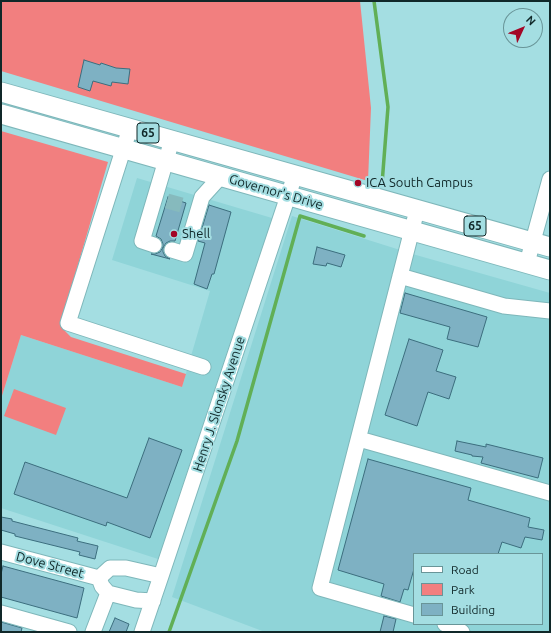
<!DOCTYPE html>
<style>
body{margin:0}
#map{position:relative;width:551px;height:633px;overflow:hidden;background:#a4dee2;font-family:Ubuntu,sans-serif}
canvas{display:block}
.frame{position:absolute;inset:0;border:2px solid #102829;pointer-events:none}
.legend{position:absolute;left:413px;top:553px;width:130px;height:72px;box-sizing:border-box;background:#a4dee2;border:1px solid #699598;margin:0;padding:5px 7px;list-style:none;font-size:12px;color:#102829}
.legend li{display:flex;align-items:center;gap:8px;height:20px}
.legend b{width:20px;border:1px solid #699598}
.north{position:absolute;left:503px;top:8px;width:40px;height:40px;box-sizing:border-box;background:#a4dee2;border:1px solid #699598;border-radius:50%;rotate:46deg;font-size:11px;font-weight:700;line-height:16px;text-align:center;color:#102829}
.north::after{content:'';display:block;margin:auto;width:14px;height:18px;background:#a30626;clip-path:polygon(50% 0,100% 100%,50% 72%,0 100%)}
</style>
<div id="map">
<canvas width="551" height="633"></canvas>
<div class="frame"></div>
<ul class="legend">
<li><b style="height:5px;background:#fff"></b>Road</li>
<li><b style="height:11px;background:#f27f7f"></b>Park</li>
<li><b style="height:11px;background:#7eb1c3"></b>Building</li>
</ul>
<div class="north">N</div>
</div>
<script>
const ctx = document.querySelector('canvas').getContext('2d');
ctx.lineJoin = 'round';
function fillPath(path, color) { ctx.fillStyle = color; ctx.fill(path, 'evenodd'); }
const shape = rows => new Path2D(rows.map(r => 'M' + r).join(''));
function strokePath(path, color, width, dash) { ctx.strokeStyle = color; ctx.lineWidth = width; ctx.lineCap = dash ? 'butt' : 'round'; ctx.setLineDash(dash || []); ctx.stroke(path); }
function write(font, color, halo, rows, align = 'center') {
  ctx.font = font + ' Ubuntu,sans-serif'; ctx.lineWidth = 4; ctx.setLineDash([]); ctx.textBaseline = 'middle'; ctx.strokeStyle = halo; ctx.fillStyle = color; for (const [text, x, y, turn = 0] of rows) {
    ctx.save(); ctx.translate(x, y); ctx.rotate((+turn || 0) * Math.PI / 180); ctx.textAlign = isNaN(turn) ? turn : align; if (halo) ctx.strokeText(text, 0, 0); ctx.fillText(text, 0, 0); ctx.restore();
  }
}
fillPath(shape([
 [137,178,272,218,158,559,1,508,1,399,21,335,182,387,210,291,112,260],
 [292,216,416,255,550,293,550,632,265,632,172,597],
 [414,554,542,554,542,624,414,624]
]), '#8fd4d8');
fillPath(shape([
 [1,1,360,1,371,108,368,181,1,71],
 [1,131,108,162,61,323,65,331,71,337,186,374,182,387,21,335,1,399],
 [14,389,66,408,56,435,4,416]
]), '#f27f7f');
strokePath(shape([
 [374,1,388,107,382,184],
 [169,632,237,441,300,216,364,236]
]), '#61af56', 3.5);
const building = shape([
 [84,60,100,65,101,63,116,68,130,69,128,84,112,82,111,86,93,81,90,91,78,87,84,60],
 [168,197,186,203,175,241,170,241,166,243,163,248,163,252,165,256,170,259,151,254,155,254,160,252,163,247,163,244,161,239,156,236,168,197],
 [209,205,231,212,214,274,212,274,207,289,194,284,205,243,198,241,209,205],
 [317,247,345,255,341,267,327,263,326,266,313,264,317,247],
 [405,293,487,317,478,347,447,339,450,327,400,313,405,293],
 [409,339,443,350,436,371,456,377,449,399,428,392,417,426,385,415,409,339],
 [149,438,182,450,150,538,107,522,106,526,14,494,25,462,127,498,149,438],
 [457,441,486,447,486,444,543,458,538,478,481,463,483,457,472,456,472,455,455,451,457,441],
 [368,459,471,488,468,500,530,518,528,527,544,530,542,540,525,537,521,548,502,542,498,554,414,554,414,569,408,590,404,589,400,602,381,596,384,584,338,570,368,459],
 [1,517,12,519,12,521,78,538,77,541,98,546,95,559,79,555,80,552,15,536,15,534,1,530,1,517],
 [3,566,84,588,77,618,1,597,1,574,3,566],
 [384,616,396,619,393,632,380,632,384,616],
 [115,618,129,624,126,632,109,632,115,618],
 [1,622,22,628,21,632,1,632,1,622]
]);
fillPath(building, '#7eb1c3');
strokePath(building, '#3c6e7e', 1);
strokePath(shape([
 [167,201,185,206]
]), '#86babd', 15, [15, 8]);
const minor = shape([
 [130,128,68,323,203,367],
 [154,245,142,241,172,140],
 [172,250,185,254,202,197,221,176],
 [527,263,550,179],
 [400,276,504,306,550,311],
 [359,439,550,493],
 [1,552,99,578],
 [99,578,110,568,126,568,161,576],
 [99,578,102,586,108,593,136,600,153,601],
 [1,613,69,632],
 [414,615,320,588,417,210],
 [445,624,455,627,462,632],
 [93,632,108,593],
 [142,632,161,576,295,175]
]);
const major = shape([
 [1,92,550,247],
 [1,114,550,270]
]);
strokePath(minor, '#7eb7ba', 17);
strokePath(major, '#7eb7ba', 21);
strokePath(minor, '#fff', 15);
strokePath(major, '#fff', 19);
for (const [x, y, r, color] of [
 [358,183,4,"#a30626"],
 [174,234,4,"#a30626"]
]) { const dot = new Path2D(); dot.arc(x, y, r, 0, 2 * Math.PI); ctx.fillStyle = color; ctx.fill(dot); strokePath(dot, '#a4dee2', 1.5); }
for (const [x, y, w] of [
 [148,133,22],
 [475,226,22]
]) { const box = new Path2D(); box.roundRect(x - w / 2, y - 10, w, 20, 3); ctx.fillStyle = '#a4dee2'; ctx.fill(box); strokePath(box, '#102829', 1); }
write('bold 12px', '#102829', null, [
 ["65",148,133],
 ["65",475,226]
]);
write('13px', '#102829', '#a4dee2', [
 ["ICA South Campus",366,183],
 ["Shell",182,234]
], 'left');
write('13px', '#102829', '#a4dee2', [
 ["Governor's Drive",276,192,16],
 ["Henry J. Slonsky Avenue",219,404,-72],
 ["Dove Street",50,565,15]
]);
</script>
